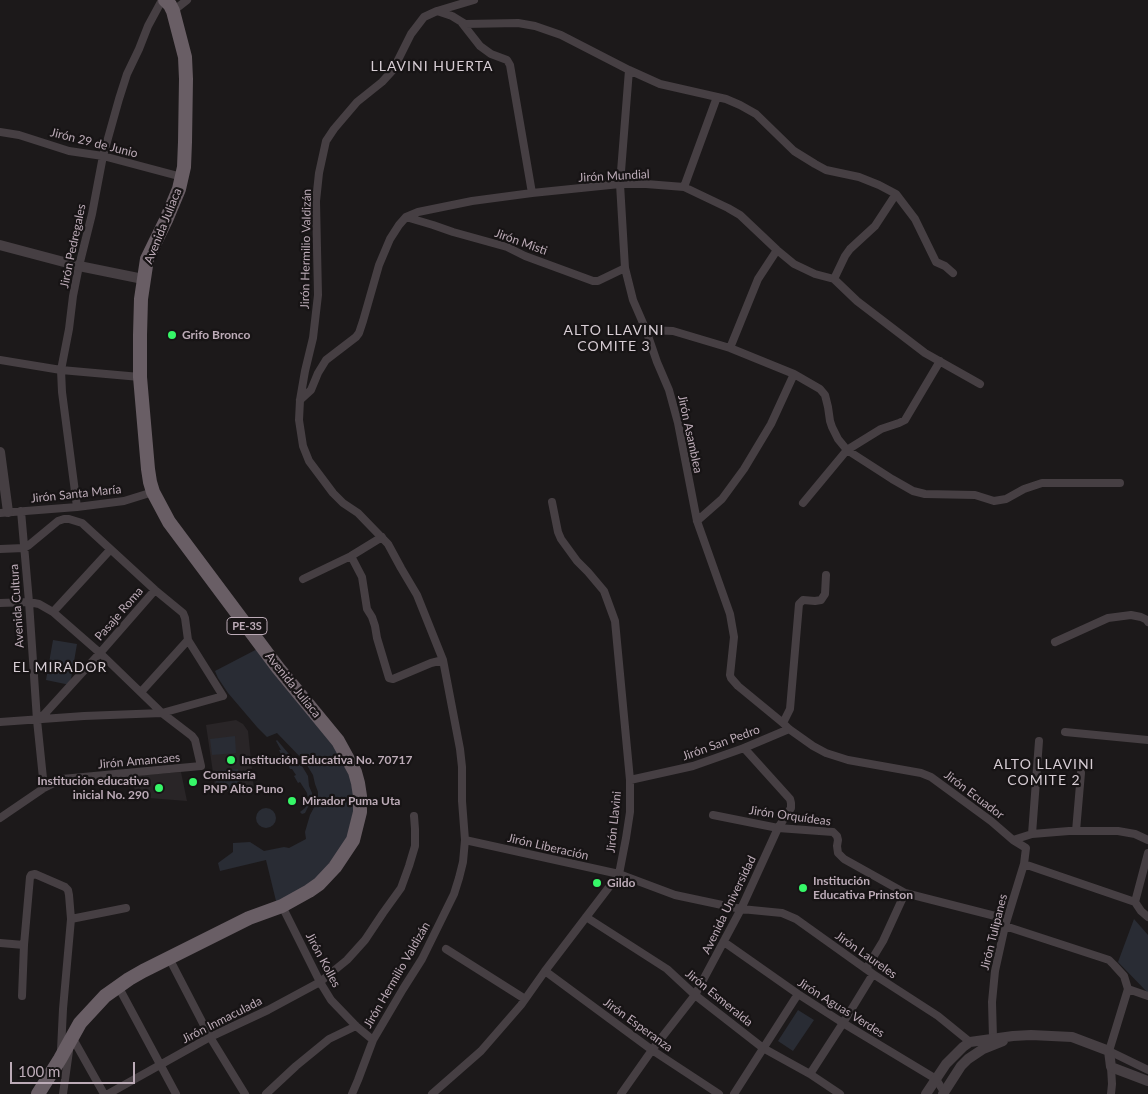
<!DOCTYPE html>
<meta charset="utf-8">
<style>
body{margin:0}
#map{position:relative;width:1148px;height:1094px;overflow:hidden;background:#1c191a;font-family:Lato,sans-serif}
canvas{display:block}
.scale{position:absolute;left:10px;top:1062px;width:125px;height:22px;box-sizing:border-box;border:2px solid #bcabb7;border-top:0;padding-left:6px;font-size:15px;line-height:18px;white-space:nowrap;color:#bcabb7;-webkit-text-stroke:4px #171415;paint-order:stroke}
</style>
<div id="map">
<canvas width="1148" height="1094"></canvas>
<div class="scale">100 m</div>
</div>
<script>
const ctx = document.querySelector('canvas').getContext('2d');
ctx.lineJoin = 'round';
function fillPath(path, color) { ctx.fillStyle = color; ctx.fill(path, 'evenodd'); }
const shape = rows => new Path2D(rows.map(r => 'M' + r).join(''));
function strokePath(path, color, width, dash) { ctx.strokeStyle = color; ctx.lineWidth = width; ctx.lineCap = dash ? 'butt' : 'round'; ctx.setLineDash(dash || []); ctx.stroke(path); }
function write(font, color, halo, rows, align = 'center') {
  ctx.font = font + ' Lato,sans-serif'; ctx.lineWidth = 4.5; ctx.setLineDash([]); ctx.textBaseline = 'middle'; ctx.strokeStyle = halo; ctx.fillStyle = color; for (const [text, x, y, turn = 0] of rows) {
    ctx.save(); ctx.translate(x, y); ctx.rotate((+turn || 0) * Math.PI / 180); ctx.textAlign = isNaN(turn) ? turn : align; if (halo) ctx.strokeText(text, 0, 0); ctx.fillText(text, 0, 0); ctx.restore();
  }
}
fillPath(shape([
 [236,720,243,724,248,731,254,790,216,793,206,725],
 [181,772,187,801,136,797,132,776]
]), '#292527');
fillPath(shape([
 [53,640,77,644,70,685,46,680],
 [263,646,349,767,355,804,346,843,329,870,277,905,266,860,220,871,218,863,233,852,233,843,250,842,264,851,284,847,289,848,306,839,305,832,310,815,318,800,318,792,315,784,313,775,305,762,277,733,267,737,257,727,228,693,218,678,215,671],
 [235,736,236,753,212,755,210,739],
 [277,740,294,760,302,766,308,776,309,786,312,793,312,799,305,813,302,814,300,812,305,808,307,804,308,799,307,793,300,782,298,783,294,776,296,775,292,769,290,769,288,764,289,763,284,755,282,756,279,750,281,750,276,741],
 [238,769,240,790,218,791,214,771],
 '256 818a10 10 0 1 1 20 0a10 10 0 1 1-20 0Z',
 [1134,919,1148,935,1148,993,1118,962],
 [798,1010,814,1020,793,1051,778,1041]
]), '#292c34');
strokePath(shape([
 [173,11,187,0],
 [437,11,452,16,465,24,518,23,535,26,561,35,629,70,660,84,726,99,740,105,756,114,794,151,815,164,826,170,859,177,879,185,896,194,915,219,936,262,945,266,953,273],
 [462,23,480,46,491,54,507,60,510,65,532,193],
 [629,70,620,184,625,268,633,300,646,330,657,362,669,390,678,423,697,521,730,614,734,637,730,675,731,678,738,686,783,723,789,729,813,746,826,753,848,760,921,773,931,777,991,821,1013,840,1026,848,1024,864,1005,926,995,971,992,1002,993,1038],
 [0,132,19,135,69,151,103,156,182,177],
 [684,187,717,97],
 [406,217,433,225,453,232,507,247,525,256,593,281,598,281,625,268],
 [834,279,845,256,850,249,875,226,896,194],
 [646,330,673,331,730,348,794,374,820,389,825,395,828,407,830,421,832,427,838,439,847,450,892,479,913,491,925,494,975,495,994,501,1006,499,1024,489,1042,483,1120,483],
 [730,348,758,279,777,250],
 [0,360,61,370,140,377],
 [300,400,311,390,318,373,326,360,356,337,359,333,363,321,379,265,390,239,399,225,406,217,418,212,472,201,532,193,620,184,646,184,684,187,728,208,740,215,777,250,794,264,815,274,834,279,857,301,925,353,980,384],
 [803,503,847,450,881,429,899,423,905,420,940,361],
 [77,507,62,392,61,370,69,329,73,296,79,266,92,214,103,156,119,99,127,74,139,49,148,26,162,0],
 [21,511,29,602,37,720,44,788],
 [0,513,77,507,124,501,153,492],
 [697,521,722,499,744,469,771,424,794,374],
 [0,549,24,548,29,545,58,521,64,519,69,519,82,523,155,590,183,613,185,618,188,640,223,696,162,713,84,716,0,722],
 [351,556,362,577,367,609,372,617,375,626,377,638,389,678,393,679,431,663,443,660],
 [303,579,351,556,382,537],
 [0,603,29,602,39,604,53,612,100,653,162,713,192,736,195,740,201,766,62,779,44,788,0,818],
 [53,612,110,550],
 [1055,642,1108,618,1131,615,1141,617,1147,620,1148,622],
 [141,692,188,640],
 [40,719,100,653,155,590],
 [783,723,790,709,799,604,803,600,815,601,821,600,825,594,826,575],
 [1065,732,1148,740],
 [630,780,693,766,744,748,789,729],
 [713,815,778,828,833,832,837,836,838,840,837,846,838,853,844,859,905,893,1007,919],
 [1076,831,1081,773],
 [1032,834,1039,741],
 [465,840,619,874,675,895,741,909,782,913,796,919,873,974,938,1016,970,1042],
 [1013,840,1032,834,1069,831,1118,831,1135,834,1148,840],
 [1024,864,1135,902,1141,911,1148,917],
 [1135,902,1148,853],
 [282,906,320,982,331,1000,356,1026,373,1040],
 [586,917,667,969,695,995,763,1048,810,1074,840,1094],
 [71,919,126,908],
 [1005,926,1103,958,1109,960,1114,965,1124,976,1128,989,1109,1051,1148,1070],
 [724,942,798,994,843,1023,936,1079,944,1092],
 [0,943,24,945],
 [446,949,525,999],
 [169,958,210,1037,245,1094],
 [866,969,883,941,905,893],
 [545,971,652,1050,719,1094],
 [118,986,176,1094],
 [1128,989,1148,996],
 [22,996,24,945,30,877,31,875,35,874,65,887,68,890,69,895,71,919,63,1009,61,1050],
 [72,1037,104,1094],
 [810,1074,843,1023,873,974],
 [63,1094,69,1051],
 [108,1094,210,1037,268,1010,320,982,347,960,365,940,383,913,401,888,409,866,415,846,415,829,414,816],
 [266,1094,296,1066,329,1039,356,1026],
 [352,1094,358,1080,373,1040,403,989,422,959,454,894,459,878,463,862,465,840,462,801,462,767,460,749,443,660,417,595,401,568,388,544,358,513,343,503,333,493,309,461,303,446,299,420,300,400,305,371,313,338,318,295,316,201,319,173,326,141,334,129,357,102,382,82,393,70,411,34,424,17,437,11,474,0],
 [432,1094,481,1051,521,1005,545,971,619,874,626,838,630,812,630,780,615,621,604,591,588,572,577,561,561,539,558,532,552,502],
 [621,1094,652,1050,695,995,741,909,778,828,791,808,791,803,790,799,744,748],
 [734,1094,798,994],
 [1111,1094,1112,1084,1111,1067]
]), '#463f43', 8);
strokePath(shape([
 [0,245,79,266,143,279],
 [0,452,8,512],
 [926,1094,946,1064,963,1047,970,1042,1013,1036,1031,1035,1072,1037,1109,1051,1111,1067,1148,1081],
 [943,1094,961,1066,968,1059,983,1049,1003,1041]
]), '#463f43', 10);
strokePath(shape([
 [38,1094,60,1059,80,1023,105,996,129,979,143,971,249,918,282,906,309,891,319,884,335,867,353,840,360,812,360,796,358,783,355,772,338,741,278,668,169,522,153,492,150,482,148,469,140,377,140,335,141,299,147,259,166,220,179,189,184,167,185,142,186,79,185,57,173,11,170,5,165,0]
]), '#695e65', 14);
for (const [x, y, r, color] of [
 [172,335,5,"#36f768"],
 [231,760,5,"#36f768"],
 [193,782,5,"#36f768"],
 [159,788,5,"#36f768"],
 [292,801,5,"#36f768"],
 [597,883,5,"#36f768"],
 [803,888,5,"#36f768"]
]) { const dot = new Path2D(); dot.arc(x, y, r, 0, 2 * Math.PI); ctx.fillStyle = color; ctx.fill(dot); strokePath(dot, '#171415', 2); }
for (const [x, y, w] of [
 [247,626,40]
]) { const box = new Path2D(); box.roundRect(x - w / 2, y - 8.5, w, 17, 4); ctx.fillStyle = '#171415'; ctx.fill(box); strokePath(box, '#bcabb7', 1); }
write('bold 11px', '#bcabb7', null, [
 ["PE-3S",247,626]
]);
write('12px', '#bcabb7', '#171415', [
 ["Jirón 29 de Junio",94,143,14],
 ["Jirón Mundial",614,176,-3],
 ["Avenida Juliaca",163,226,-68],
 ["Jirón Misti",521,242,20],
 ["Jirón Pedregales",73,246,-78],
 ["Jirón Hermilio Valdizán",306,249,-89],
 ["Jirón Asamblea",690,434,78],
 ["Jirón Santa María",76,494,-6],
 ["Avenida Cultura",17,606,-94],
 ["Pasaje Roma",119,614,-49],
 ["Avenida Juliaca",293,685,51],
 ["Jirón San Pedro",721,743,-20],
 ["Jirón Amancaes",139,761,-5],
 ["Jirón Ecuador",974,795,37],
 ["Jirón Orquídeas",790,816,8],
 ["Jirón Llavini",614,822,-84],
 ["Jirón Liberación",548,847,13],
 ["Avenida Universidad",729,905,-64],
 ["Jirón Tulipanes",994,932,-76],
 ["Jirón Laureles",866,955,35],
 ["Jirón Kolles",323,960,62],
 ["Jirón Hermilio Valdizán",397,975,-60],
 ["Jirón Esmeralda",719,998,39],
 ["Jirón Aguas Verdes",841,1008,32],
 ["Jirón Inmaculada",222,1020,-27],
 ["Jirón Esperanza",638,1025,36]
]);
write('bold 12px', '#bcabb7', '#171415', [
 ["Grifo Bronco",182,335],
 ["Institución Educativa No. 70717",241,760],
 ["Comisaría",203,775],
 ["PNP Alto Puno",203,789],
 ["Institución educativa",149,781,"right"],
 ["inicial No. 290",149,795,"right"],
 ["Mirador Puma Uta",302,801],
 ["Institución",813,881],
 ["Educativa Prinston",813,895],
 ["Gildo",607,883]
], 'left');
ctx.letterSpacing = '1px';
write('14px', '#d7cdd4', '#171415', [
 ["LLAVINI HUERTA",432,66],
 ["ALTO LLAVINI",614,330],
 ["COMITE 3",614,346],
 ["EL MIRADOR",60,667],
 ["ALTO LLAVINI",1044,764],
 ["COMITE 2",1044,780]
]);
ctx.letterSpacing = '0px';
</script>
